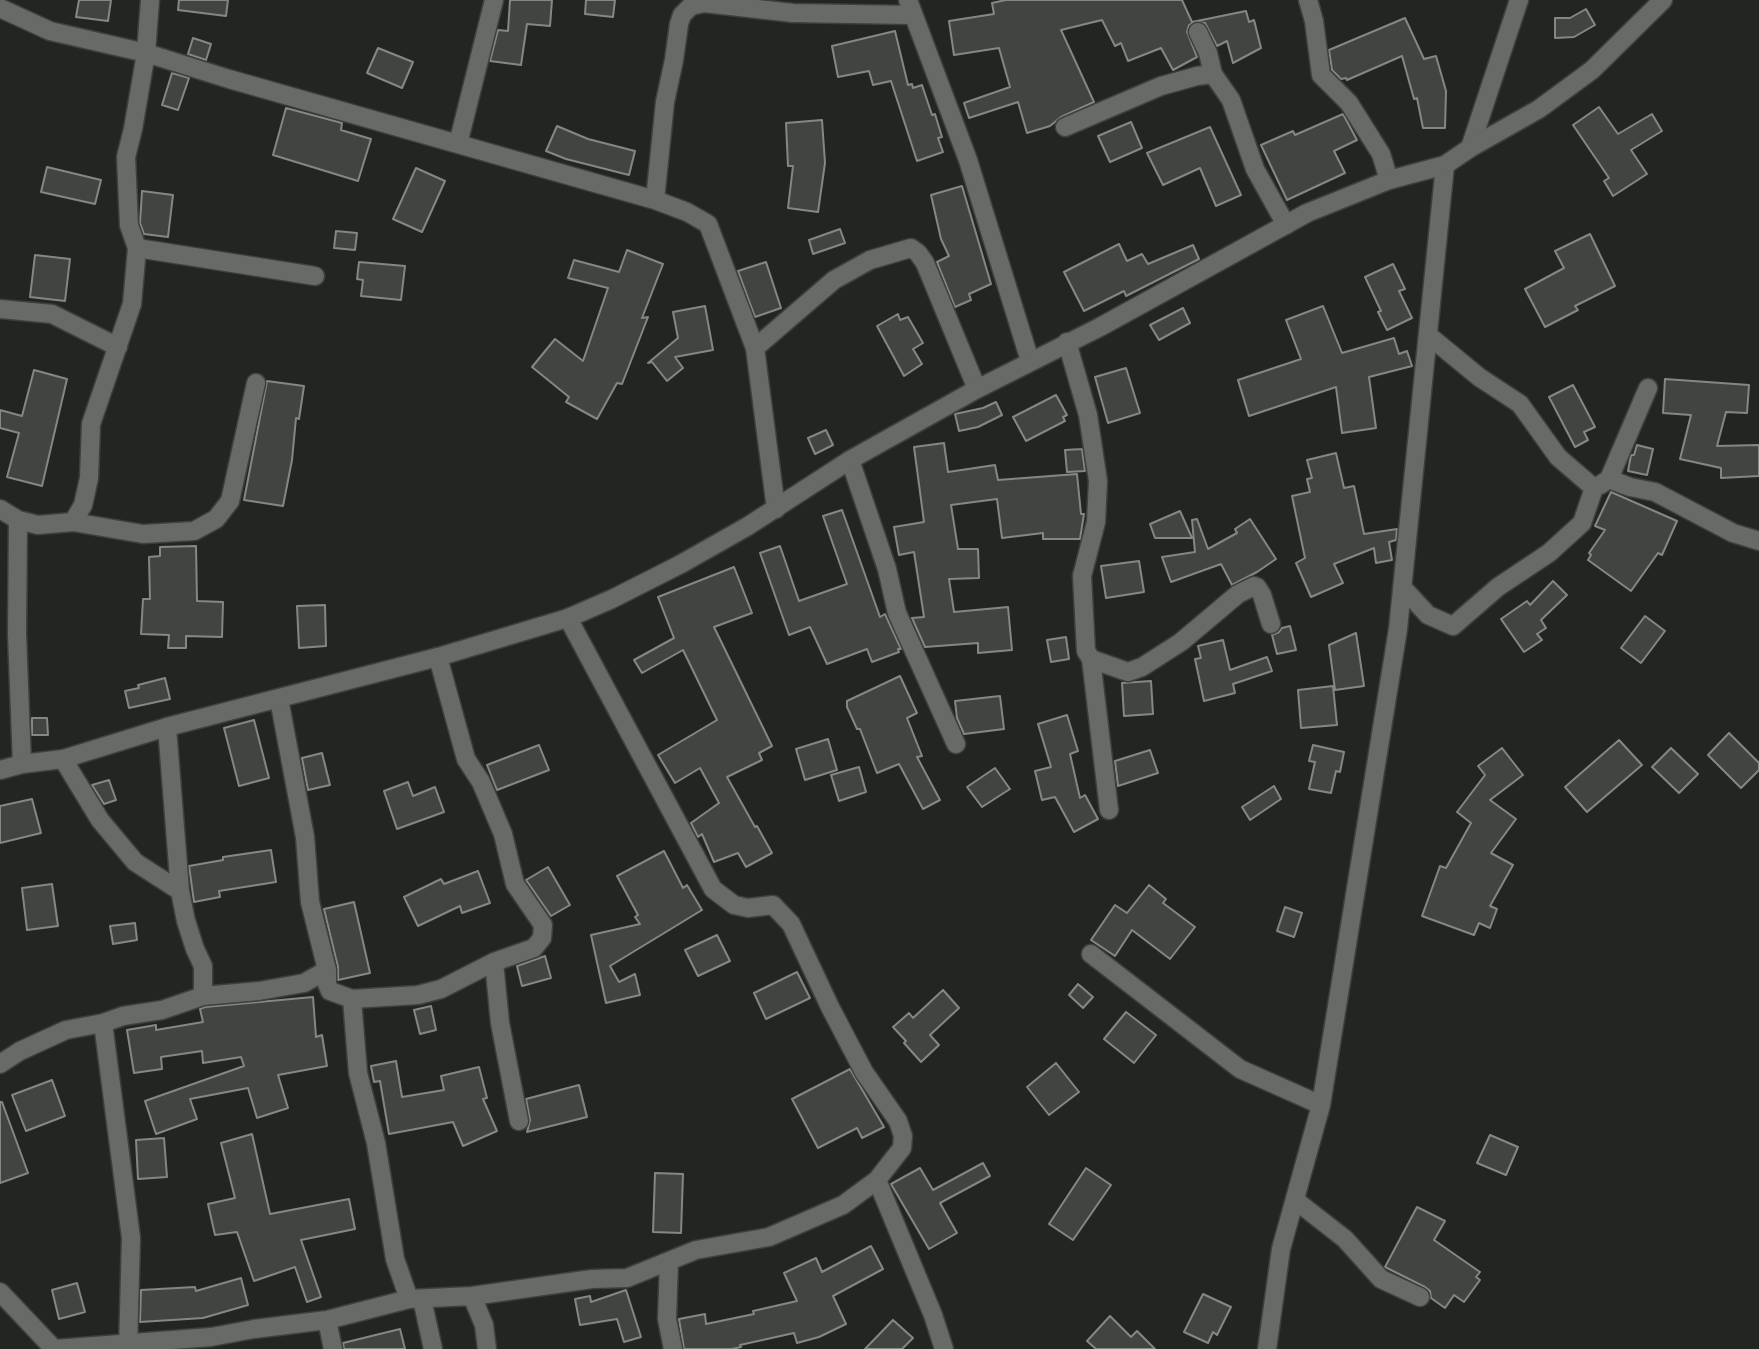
<!DOCTYPE html>
<style>
body{margin:0}
canvas{display:block;background:#232523}
</style>
<canvas width="1759" height="1349"></canvas>
<script>
const ctx = document.querySelector('canvas').getContext('2d');
ctx.lineJoin = 'round';
function fillPath(path, color) { ctx.fillStyle = color; ctx.fill(path, 'evenodd'); }
const shape = rows => new Path2D(rows.map(r => 'M' + r).join(''));
function strokePath(path, color, width, dash) { ctx.strokeStyle = color; ctx.lineWidth = width; ctx.lineCap = dash ? 'butt' : 'round'; ctx.setLineDash(dash || []); ctx.stroke(path); }
const building = shape([
 [79,0,111,0,108,21,76,17,79,0],
 [179,0,228,0,226,16,178,10,179,0],
 [510,0,552,0,550,26,527,24,521,65,490,61,498,30,508,31,510,0],
 [586,0,615,0,613,17,585,14,586,0],
 [1006,0,1182,0,1192,22,1246,11,1249,22,1254,20,1261,48,1233,63,1227,41,1217,46,1205,23,1194,22,1189,25,1187,32,1197,57,1173,70,1161,48,1128,61,1121,43,1115,46,1102,20,1061,30,1094,102,1061,117,1050,126,1027,133,1018,102,969,118,964,103,1010,87,999,48,954,55,949,21,994,14,992,3,1006,0],
 [1586,9,1595,25,1574,37,1555,38,1555,18,1570,18,1586,9],
 [1405,18,1424,59,1436,56,1446,91,1445,128,1423,128,1417,98,1414,99,1402,56,1347,80,1346,78,1341,79,1332,70,1329,50,1405,18],
 [895,31,908,85,912,84,913,88,922,85,932,115,935,114,942,137,938,138,943,152,917,161,891,81,873,85,869,71,838,77,832,46,895,31],
 [193,38,211,44,206,60,188,54,193,38],
 [378,48,413,62,402,88,367,73,378,48],
 [172,73,189,78,178,110,162,105,172,73],
 [1599,107,1618,134,1652,114,1662,131,1631,150,1647,174,1613,196,1604,181,1609,178,1573,125,1599,107],
 [286,108,342,123,341,130,371,139,358,181,273,155,286,108],
 [1343,114,1357,140,1334,151,1345,173,1287,200,1261,145,1293,131,1295,135,1343,114],
 [822,120,825,163,818,212,788,208,793,166,788,166,786,123,822,120],
 [1131,122,1142,148,1110,162,1098,136,1131,122],
 [557,126,588,139,635,151,629,175,566,159,546,151,557,126],
 [1210,127,1241,195,1216,206,1200,168,1163,185,1147,153,1210,127],
 [47,167,101,180,95,204,41,192,47,167],
 [416,168,445,181,422,232,393,219,416,168],
 [962,186,991,284,969,294,971,300,955,307,937,262,949,256,941,239,931,195,962,186],
 [142,191,173,195,168,237,144,234,140,223,142,191],
 [840,229,845,243,813,254,809,240,840,229],
 [336,231,357,233,355,250,334,248,336,231],
 [1590,234,1615,286,1575,306,1578,310,1545,327,1525,289,1564,268,1555,251,1590,234],
 [1119,244,1127,261,1142,254,1148,264,1193,245,1199,259,1126,296,1124,291,1084,311,1064,272,1119,244],
 [627,250,663,264,642,318,648,317,622,384,617,383,597,419,566,402,569,397,532,367,555,339,583,361,608,288,568,278,574,260,619,272,627,250],
 [35,255,70,259,65,301,30,297,35,255],
 [359,262,405,266,401,300,361,296,363,280,357,279,359,262],
 [766,262,781,308,755,317,738,271,766,262],
 [1393,264,1405,289,1399,291,1412,318,1387,330,1378,312,1381,311,1365,277,1393,264],
 [705,306,713,350,675,357,683,368,667,381,652,362,648,363,678,338,673,312,705,306],
 [1323,306,1342,353,1394,338,1399,354,1407,351,1412,366,1369,377,1376,428,1342,433,1336,387,1249,416,1238,380,1301,359,1286,320,1323,306],
 [1183,308,1190,323,1159,340,1150,325,1183,308],
 [898,314,900,320,908,317,923,343,913,349,922,364,904,376,877,326,898,314],
 [1126,368,1140,413,1108,423,1095,377,1126,368],
 [34,370,67,379,42,486,7,477,19,433,0,428,0,410,22,416,34,370],
 [1665,379,1749,385,1747,413,1726,412,1717,446,1759,445,1759,476,1721,478,1721,468,1680,459,1691,415,1663,413,1665,379],
 [267,381,304,386,299,419,296,418,292,460,283,506,244,500,267,381],
 [1573,385,1595,427,1584,432,1588,440,1575,447,1549,397,1573,385],
 [1056,395,1067,415,1063,417,1065,421,1026,441,1013,417,1056,395],
 [996,402,1002,415,978,427,959,431,955,414,983,408,996,402],
 [826,430,833,445,815,454,808,438,826,430],
 [944,443,948,472,995,465,998,480,1077,474,1081,514,1084,514,1080,539,1043,539,1043,533,1002,538,997,499,951,505,958,549,978,549,979,578,949,579,954,612,1008,607,1012,650,978,653,978,643,925,647,912,618,924,617,914,552,899,555,894,527,924,522,914,447,944,443],
 [1637,445,1653,449,1647,475,1628,471,1631,455,1634,455,1637,445],
 [1082,449,1085,471,1067,472,1065,450,1082,449],
 [1336,453,1344,488,1354,486,1364,534,1397,529,1396,540,1389,542,1392,560,1376,563,1374,548,1334,564,1343,583,1311,597,1296,563,1305,558,1292,496,1310,492,1307,479,1312,478,1307,460,1336,453],
 [1611,492,1677,521,1662,555,1658,553,1631,591,1588,560,1591,555,1589,553,1605,530,1595,526,1611,492],
 [842,510,880,617,885,614,901,649,898,649,899,652,872,662,867,649,827,664,810,627,789,635,760,553,780,546,799,601,847,584,823,516,842,510],
 [1180,511,1192,538,1155,538,1150,524,1180,511],
 [1197,519,1208,549,1237,533,1235,529,1250,519,1276,559,1257,572,1232,585,1221,564,1171,582,1162,557,1195,552,1192,520,1197,519],
 [196,546,197,601,223,602,222,637,186,636,186,648,168,648,169,635,141,634,143,599,150,599,149,557,160,556,160,547,196,546],
 [1139,561,1144,592,1106,598,1101,566,1139,561],
 [734,567,752,613,714,627,772,746,759,753,762,760,727,777,755,827,757,826,772,853,746,867,738,853,714,862,702,834,698,837,691,823,719,803,700,768,675,783,658,755,717,720,683,650,642,673,634,660,674,638,658,597,734,567],
 [1553,581,1567,595,1541,620,1546,628,1537,634,1542,640,1524,652,1501,619,1527,601,1530,605,1553,581],
 [325,605,326,646,299,648,297,606,325,605],
 [1645,616,1665,631,1641,663,1621,648,1645,616],
 [1290,626,1296,650,1277,654,1272,635,1279,632,1282,628,1290,626],
 [1356,633,1364,686,1335,690,1329,645,1356,633],
 [1066,637,1069,659,1051,662,1047,640,1066,637],
 [1223,640,1230,670,1267,657,1272,671,1233,684,1235,693,1204,701,1195,659,1201,658,1198,646,1223,640],
 [900,676,917,713,907,718,922,756,917,757,940,800,923,809,899,764,877,773,860,729,857,729,847,707,847,701,900,676],
 [165,678,170,699,129,708,125,691,139,688,138,685,165,678],
 [1151,681,1153,714,1124,716,1122,683,1151,681],
 [1333,686,1337,725,1301,728,1298,690,1333,686],
 [1000,696,1004,729,964,734,957,718,955,701,1000,696],
 [1067,715,1078,751,1070,754,1080,798,1085,795,1098,819,1074,832,1055,797,1042,800,1035,771,1051,767,1038,724,1067,715],
 [32,718,47,718,48,735,32,735,32,718],
 [254,720,269,778,239,786,224,728,254,720],
 [1729,733,1759,763,1759,770,1741,788,1708,755,1729,733],
 [828,739,837,770,805,780,796,749,828,739],
 [1619,740,1642,765,1587,812,1565,787,1619,740],
 [539,745,549,770,497,790,487,765,539,745],
 [1313,745,1344,752,1340,772,1336,771,1331,793,1309,789,1315,762,1309,761,1313,745],
 [1502,748,1523,775,1490,800,1516,819,1491,853,1513,865,1490,906,1497,909,1490,928,1479,923,1474,935,1422,916,1440,866,1446,868,1471,823,1457,812,1485,775,1478,766,1502,748],
 [1671,748,1698,774,1679,793,1652,767,1671,748],
 [1150,750,1158,773,1118,786,1115,761,1150,750],
 [322,753,330,785,308,790,302,758,322,753],
 [859,767,866,792,839,801,831,775,859,767],
 [995,768,1010,789,982,807,967,787,995,768],
 [109,780,116,800,104,804,92,785,109,780],
 [408,782,413,796,435,787,444,812,397,829,384,791,408,782],
 [1274,786,1281,799,1250,820,1242,807,1274,786],
 [32,799,41,833,0,843,0,806,32,799],
 [271,850,276,882,219,891,220,897,194,902,189,866,223,860,223,857,271,850],
 [664,851,683,888,687,885,702,910,610,966,619,982,635,974,640,995,606,1003,591,935,640,924,635,917,638,915,617,876,664,851],
 [548,867,570,905,551,916,526,880,548,867],
 [478,871,490,903,462,913,460,906,418,926,404,897,441,879,444,884,478,871],
 [52,884,58,926,27,930,22,888,52,884],
 [1149,885,1166,899,1163,903,1195,927,1170,959,1132,930,1115,956,1091,940,1115,905,1127,913,1149,885],
 [354,902,370,973,338,980,338,967,324,909,354,902],
 [1285,907,1302,913,1294,937,1277,931,1285,907],
 [135,923,137,940,113,944,110,926,135,923],
 [717,935,730,961,698,976,685,950,717,935],
 [545,956,551,978,522,986,517,966,545,956],
 [797,972,810,998,766,1019,754,993,797,972],
 [1078,984,1093,997,1083,1008,1069,995,1078,984],
 [943,990,959,1008,930,1035,939,1045,921,1062,904,1043,906,1041,893,1027,909,1013,913,1018,943,990],
 [313,997,316,1037,322,1035,327,1066,278,1075,288,1108,257,1118,248,1088,190,1099,197,1119,156,1134,145,1101,244,1066,241,1057,203,1063,202,1051,161,1057,162,1069,134,1073,127,1030,156,1025,156,1030,203,1022,200,1009,205,1007,313,997],
 [431,1006,436,1030,420,1034,414,1010,431,1006],
 [1126,1012,1156,1035,1134,1063,1104,1039,1126,1012],
 [396,1061,402,1097,444,1090,441,1076,479,1067,487,1098,483,1099,497,1131,463,1146,453,1122,389,1134,380,1081,374,1082,371,1066,396,1061],
 [1056,1063,1079,1092,1049,1115,1027,1087,1056,1063],
 [850,1069,884,1127,862,1138,857,1128,818,1148,792,1099,850,1069],
 [52,1080,65,1116,26,1131,12,1095,52,1080],
 [579,1085,587,1117,527,1132,530,1120,526,1099,579,1085],
 [0,1102,2,1102,28,1173,0,1183,0,1102],
 [252,1134,270,1214,349,1199,355,1229,301,1240,321,1297,307,1302,295,1267,254,1281,237,1232,215,1235,208,1204,235,1198,221,1143,252,1134],
 [1490,1135,1518,1147,1506,1175,1477,1163,1490,1135],
 [164,1138,167,1177,138,1179,136,1140,164,1138],
 [983,1163,990,1176,940,1203,957,1233,929,1249,891,1184,920,1168,933,1190,983,1163],
 [1086,1168,1111,1185,1073,1240,1049,1224,1086,1168],
 [655,1173,683,1174,681,1233,653,1232,655,1173],
 [1417,1207,1445,1221,1434,1240,1480,1272,1476,1277,1480,1280,1464,1302,1454,1295,1445,1308,1431,1298,1430,1291,1425,1287,1385,1267,1417,1207],
 [871,1246,883,1269,833,1296,846,1324,819,1337,797,1343,794,1333,740,1345,741,1347,732,1349,684,1349,679,1319,705,1314,706,1324,754,1314,753,1311,797,1301,784,1273,816,1258,822,1272,871,1246],
 [241,1278,248,1305,203,1318,140,1322,141,1290,195,1287,196,1291,241,1278],
 [77,1283,85,1312,59,1319,52,1290,77,1283],
 [626,1290,641,1337,624,1342,617,1319,580,1325,575,1299,590,1296,591,1302,626,1290],
 [1203,1294,1231,1307,1217,1335,1213,1332,1208,1343,1184,1332,1203,1294],
 [1110,1316,1131,1337,1137,1331,1155,1349,1096,1349,1087,1341,1110,1316],
 [893,1320,913,1338,902,1349,865,1349,893,1320],
 [400,1329,405,1349,344,1349,343,1343,400,1329]
]);
fillPath(building, '#424441');
strokePath(building, '#848784', 2);
const street = shape([
 [908,0,968,160,1030,361],
 [1308,0,1314,21,1321,75,1349,103,1381,154,1389,180],
 [0,8,50,31,146,53,229,79,655,200,687,212,708,224,755,348,834,280,870,260,911,248,918,253,925,263,977,389],
 [1198,32,1208,53,1213,74,1231,100,1255,169,1286,225],
 [1065,127,1161,86,1197,76,1213,74],
 [458,144,494,0],
 [1470,148,1519,0],
 [655,200,665,102,674,60,679,24,682,15,691,6,704,3,793,13,912,15],
 [137,248,315,276],
 [0,309,52,314,118,347],
 [1067,342,1088,415,1098,481,1096,522,1082,576,1086,651,1091,659,1128,672,1142,667,1181,642,1238,594,1254,586,1257,587,1262,595,1271,624],
 [755,348,776,509],
 [850,460,887,569,897,613,956,744],
 [1609,479,1630,487,1655,492,1733,533,1759,541],
 [1600,485,1609,479,1648,388],
 [0,509,18,520,38,525,73,522,143,534,194,531,216,519,230,501,256,383],
 [18,520,17,634,22,764],
 [73,522,83,505,89,478,91,424,132,304,137,248,129,225,126,157,133,129,146,53,150,0],
 [1402,587,1428,615,1453,626,1498,587,1549,553,1582,523,1594,488,1558,457,1520,404,1479,377,1428,335],
 [568,618,713,889,734,905,748,908,773,905,791,924,830,1007,864,1072,898,1121,903,1136,902,1148,877,1180],
 [438,657,466,759,481,782,503,834,515,884,543,925,542,938,534,948,494,962,500,1023,519,1121],
 [1091,659,1109,810],
 [279,699,305,837,310,902,327,970],
 [167,727,180,891,186,921,195,949,203,966,203,996],
 [63,759,100,820,135,862,180,891],
 [1091,954,1240,1069,1321,1105],
 [352,999,358,1073,376,1143,395,1259,409,1299],
 [0,1064,20,1051,66,1030,103,1023],
 [1295,1200,1345,1239,1381,1279,1420,1297],
 [669,1262,667,1319,673,1349],
 [0,1292,54,1349],
 [472,1296,484,1325,487,1349],
 [422,1299,433,1349],
 [327,1320,333,1349],
 [55,1349,211,1337,254,1329,327,1320,409,1299,472,1296,592,1279,627,1278,696,1250,769,1237,843,1205,877,1180,933,1315,944,1349],
 [128,1349,131,1238,103,1023,123,1016,162,1010,203,996,259,991,304,983,327,970,327,984,330,991,352,999,418,995,441,989,494,962],
 [1267,1349,1281,1249,1321,1105,1398,629,1445,165]
]);
const secondary = shape([
 [0,770,22,764,63,759,167,727,438,657,568,618,612,599,681,564,748,526,850,460,977,389,1100,327,1307,213,1389,180,1445,165,1470,148,1539,109,1592,70,1663,0]
]);
strokePath(street, '#3e403d', 21);
strokePath(secondary, '#3e403d', 21);
strokePath(street, '#676a67', 18);
strokePath(secondary, '#676a67', 18);
</script>
